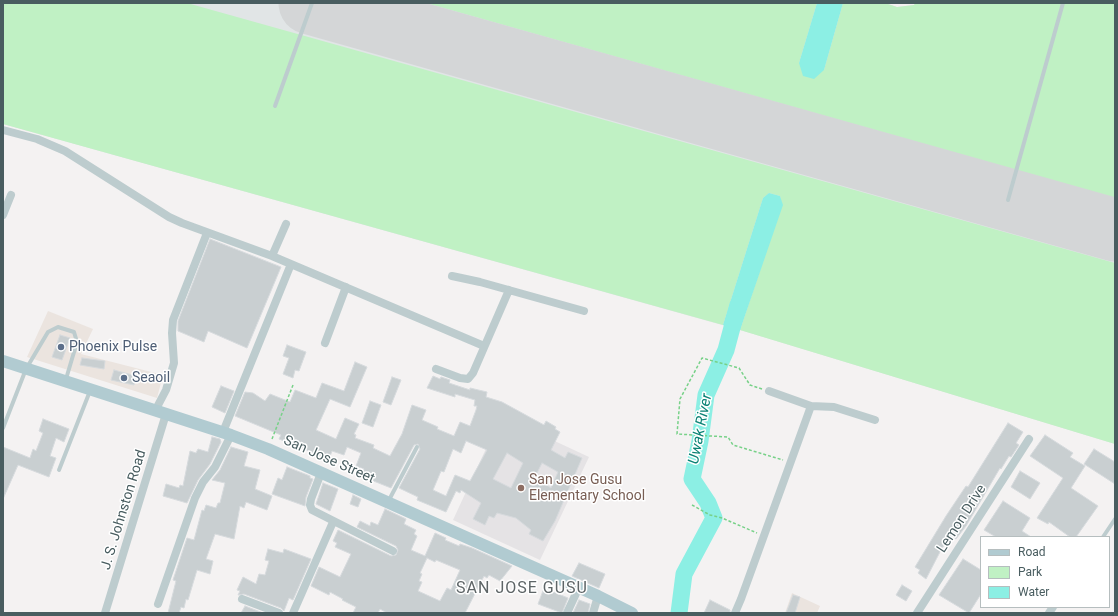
<!DOCTYPE html>
<style>
body{margin:0}
#map{position:relative;width:1118px;height:616px;overflow:hidden;background:#f4f2f2;font-family:Roboto,sans-serif}
canvas{display:block}
.frame{position:absolute;inset:0;border:4px solid #495d60;pointer-events:none}
.legend{position:absolute;left:980px;top:536px;width:130px;height:72px;box-sizing:border-box;background:#fff;border:1px solid #b6bebf;margin:0;padding:5px 7px;list-style:none;font-size:12px;color:#495d60}
.legend li{display:flex;align-items:center;gap:8px;height:20px}
.legend b{width:20px;border:1px solid #b6bebf}
</style>
<div id="map">
<canvas width="1118" height="616"></canvas>
<div class="frame"></div>
<ul class="legend">
<li><b style="height:5px;background:#b1cbd1"></b>Road</li>
<li><b style="height:11px;background:#c0f1c4"></b>Park</li>
<li><b style="height:11px;background:#8cefe4"></b>Water</li>
</ul>
</div>
<script>
const ctx = document.querySelector('canvas').getContext('2d');
ctx.lineJoin = 'round';
function fillPath(path, color) { ctx.fillStyle = color; ctx.fill(path, 'evenodd'); }
const shape = rows => new Path2D(rows.map(r => 'M' + r).join(''));
function strokePath(path, color, width, dash) { ctx.strokeStyle = color; ctx.lineWidth = width; ctx.lineCap = dash ? 'butt' : 'round'; ctx.setLineDash(dash || []); ctx.stroke(path); }
function write(font, color, halo, rows, align = 'center') {
  ctx.font = font + ' Roboto,sans-serif'; ctx.lineWidth = 3; ctx.setLineDash([]); ctx.textBaseline = 'middle'; ctx.strokeStyle = halo; ctx.fillStyle = color; for (const [text, x, y, turn = 0] of rows) {
    ctx.save(); ctx.translate(x, y); ctx.rotate((+turn || 0) * Math.PI / 180); ctx.textAlign = isNaN(turn) ? turn : align; if (halo) ctx.strokeText(text, 0, 0); ctx.fillText(text, 0, 0); ctx.restore();
  }
}
fillPath(shape([
 [48,311,93,329,81,354,163,375,157,398,27,357],
 [792,593,820,606,817,613,785,613]
]), '#ebe4df');
fillPath(shape([
 [501,416,589,457,540,560,453,520]
]), '#e5e3e5');
fillPath(shape([
 [3,3,885,3,897,7,914,5,1115,3,1115,444,740,330,3,124]
]), '#e1e5e6');
fillPath(shape([
 [3,3,187,3,1115,263,1115,444,740,330,782,205,780,196,769,193,763,198,723,325,3,124],
 [426,3,817,3,799,63,824,70,843,3,885,3,897,7,914,5,915,3,1115,3,1115,198]
]), '#c0f1c4');
fillPath(shape([
 [817,3,843,3,824,70,814,79,803,76,799,63],
 [769,193,780,196,783,205,740,330,723,325,763,198]
]), '#8cefe4');
strokePath(shape([
 [679,613,684,574,714,518,708,503,692,479,700,441,706,395,726,350,738,305]
]), '#8cefe4', 17);
strokePath(shape([
 [310,3,1115,230]
]), '#d4d6d7', 63);
const building = shape([
 [210,239,281,267,247,348,208,331,204,342,178,331,178,321,210,239],
 [60,335,70,338,62,360,52,357,60,335],
 [287,345,306,352,299,371,295,370,293,378,283,374,289,358,283,356,287,345],
 [82,358,105,361,104,369,80,365,82,358],
 [355,362,367,367,350,407,330,399,316,430,336,439,345,418,359,424,354,434,356,435,355,438,374,445,373,448,390,456,402,434,412,405,426,410,422,420,438,427,437,429,454,436,460,422,470,426,476,410,477,406,474,406,475,400,455,394,455,397,427,388,433,376,440,379,441,377,450,380,449,383,470,390,470,388,487,392,486,397,502,402,544,425,546,421,556,427,555,429,560,432,551,450,565,458,568,452,582,458,555,521,543,541,529,534,531,530,516,518,497,513,494,518,489,516,485,525,473,519,481,503,461,490,460,493,456,491,446,512,417,500,418,497,399,488,420,449,418,444,414,445,391,488,361,476,364,469,356,466,361,453,347,447,344,455,332,451,329,459,279,439,281,435,235,416,245,392,253,393,265,401,270,394,290,402,295,390,316,398,322,383,344,391,355,362],
 [466,441,487,450,470,481,455,475,446,496,433,490,441,471,444,472,453,449,461,453,466,441],
 [507,453,523,463,511,488,493,479,507,453],
 [542,463,558,472,551,488,535,477,542,463],
 [114,370,136,376,134,385,111,380,114,370],
 [392,377,401,380,391,405,383,402,392,377],
 [221,386,234,391,225,413,212,407,221,386],
 [370,401,381,405,373,427,362,423,370,401],
 [43,419,69,429,64,442,56,438,50,456,56,458,49,477,18,465,3,499,3,447,30,458,33,449,36,451,43,433,39,431,43,419],
 [1008,423,1023,432,1016,443,1019,445,1011,457,1009,456,1001,469,1000,468,966,526,956,539,952,536,942,548,926,579,918,573,920,570,915,567,946,516,966,486,968,487,1008,423],
 [1045,435,1073,453,1070,457,1085,466,1071,488,1098,506,1076,537,1070,537,1049,522,1048,524,1037,518,1063,478,1030,456,1045,435],
 [212,437,220,439,221,442,210,464,198,480,187,503,163,496,166,484,179,488,180,485,183,486,190,451,196,453,198,449,208,452,212,437],
 [231,447,248,452,244,466,260,470,255,489,272,496,267,510,246,502,244,508,240,506,234,539,215,534,206,559,213,561,210,574,197,570,188,600,186,599,184,608,181,607,179,613,168,613,176,581,173,580,187,538,194,540,202,510,204,511,206,505,216,508,218,503,220,503,225,483,212,480,220,470,231,447],
 [1094,449,1115,462,1115,484,1084,464,1094,449],
 [287,467,310,476,310,478,313,479,306,497,305,506,272,494,278,478,282,480,287,467],
 [1020,471,1040,483,1030,499,1011,487,1020,471],
 [323,483,338,489,330,511,316,504,323,483],
 [353,495,361,499,358,507,350,504,353,495],
 [1003,501,1030,518,1022,531,1031,537,996,537,984,530,1003,501],
 [385,509,406,519,404,524,416,530,414,534,417,536,411,550,425,556,435,533,446,538,445,540,459,546,460,544,472,548,512,566,500,581,489,575,487,578,484,576,465,613,387,613,380,609,378,613,353,613,356,607,342,600,343,599,330,592,329,595,311,586,319,567,340,577,351,554,335,547,337,543,333,541,338,530,391,556,396,555,398,550,396,546,357,527,360,521,370,526,371,522,378,525,385,509],
 [427,558,435,562,436,560,460,570,451,590,447,588,440,601,418,591,422,582,419,581,422,574,420,573,427,558],
 [268,549,283,553,284,549,311,559,293,600,289,598,284,611,281,608,244,594,238,595,240,591,237,590,243,577,256,584,259,574,265,575,269,561,265,560,268,549],
 [963,559,981,570,981,594,969,613,939,595,963,559],
 [579,563,605,574,599,588,572,576,579,563],
 [902,585,912,591,906,601,896,595,902,585],
 [544,588,568,598,562,613,538,604,544,588],
 [793,595,800,597,795,613,786,613,793,595],
 [579,600,590,604,588,613,573,613,579,600],
 [710,600,730,610,730,613,704,613,710,600],
 [245,606,263,613,241,613,245,606]
]);
fillPath(building, '#c9cfd1');
strokePath(building, '#d6dadd', 1);
strokePath(shape([
 [762,389,750,385,739,368,702,358,680,399,677,434,728,437,733,445,783,460],
 [272,439,293,385],
 [692,505,710,515,722,518,757,533]
]), '#77d188', 1.5, [3, 2]);
strokePath(shape([
 [275,106,312,3],
 [1008,200,1063,3],
 [3,428,26,369,48,332,58,327,74,332,77,342,66,379],
 [59,470,90,391],
 [389,500,417,447],
 [1103,537,1115,519]
]), '#bdccce', 4);
strokePath(shape([
 [3,130,37,139,65,151,169,217,182,223,272,256,484,346],
 [3,215,11,195],
 [272,256,286,224],
 [452,276,480,282,584,311],
 [325,343,346,287],
 [436,369,460,378,468,379,473,373,509,290],
 [769,391,811,406,834,407,875,420],
 [155,411,166,390,174,363,172,333,173,320,207,233],
 [223,432,291,264],
 [321,473,311,499,310,505,312,510,393,551],
 [242,599,279,613],
 [158,604,195,498,203,482,215,467,231,435],
 [105,613,166,414],
 [293,613,333,522],
 [567,613,579,587],
 [593,613,598,596],
 [735,613,741,599,811,406],
 [917,613,1029,439],
 [1049,613,1053,607]
]), '#bdccce', 8);
strokePath(shape([
 [3,361,231,435,268,449,598,596,632,613]
]), '#b1cbd1', 12);
for (const [x, y, r, color] of [
 [61,347,4,"#5c6f8a"],
 [124,378,4,"#5c6f8a"],
 [521,488,4,"#8d6e63"]
]) { const dot = new Path2D(); dot.arc(x, y, r, 0, 2 * Math.PI); ctx.fillStyle = color; ctx.fill(dot); strokePath(dot, '#fff', 1.5); }
write('14px', '#4e5e75', '#fff', [
 ["Phoenix Pulse",69,347],
 ["Seaoil",132,378]
], 'left');
write('14px', '#495d60', '#fff', [
 ["San Jose Street",329,460,24],
 ["J. S. Johnston Road",124,510,-73],
 ["Lemon Drive",962,519,-57]
]);
write('14px', '#785e54', '#fff', [
 ["San Jose Gusu",529,480],
 ["Elementary School",529,496]
], 'left');
write('italic 15px', '#0b8375', '#fff', [
 ["Uwak River",701,429,-79]
]);
ctx.letterSpacing = '1px';
write('16px', '#5e6567', '#fff', [
 ["SAN JOSE GUSU",522,589]
]);
ctx.letterSpacing = '0px';
</script>
